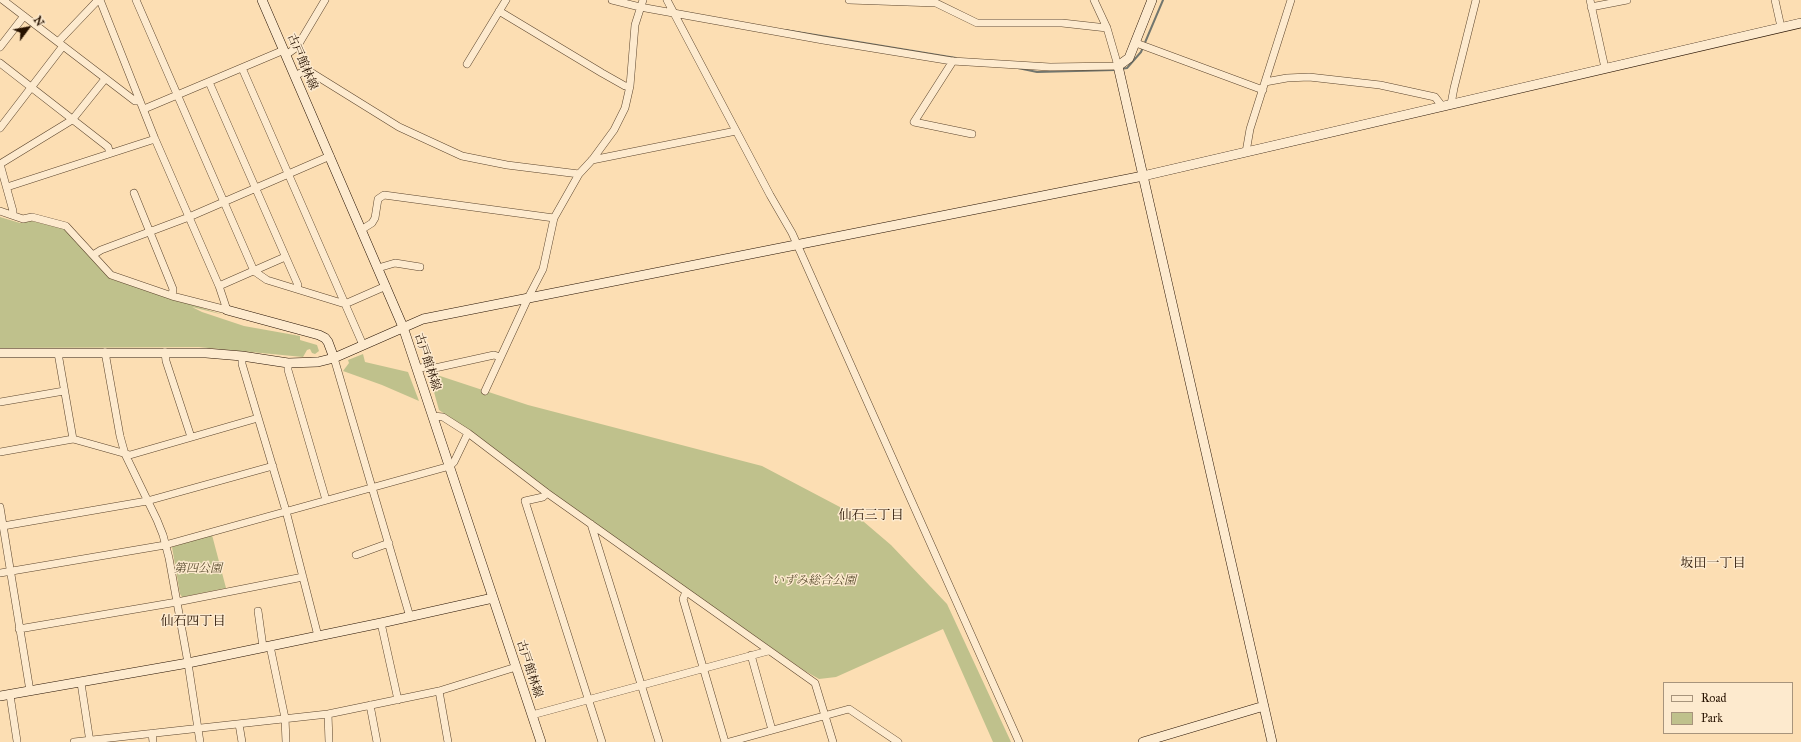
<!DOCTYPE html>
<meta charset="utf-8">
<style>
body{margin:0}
#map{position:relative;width:1801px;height:742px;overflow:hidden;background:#fcdeb3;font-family:"IM FELL Great Primer",serif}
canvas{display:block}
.legend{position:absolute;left:1663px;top:682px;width:130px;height:52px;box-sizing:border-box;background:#fdeace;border:1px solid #a7947c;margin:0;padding:5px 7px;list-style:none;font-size:12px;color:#271200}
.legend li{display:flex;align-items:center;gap:8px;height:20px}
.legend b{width:20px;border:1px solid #a7947c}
.north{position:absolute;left:8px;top:8px;width:40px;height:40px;-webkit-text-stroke:3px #fdeace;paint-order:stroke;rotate:58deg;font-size:11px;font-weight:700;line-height:16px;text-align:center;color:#271200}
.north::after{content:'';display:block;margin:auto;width:14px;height:18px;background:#271200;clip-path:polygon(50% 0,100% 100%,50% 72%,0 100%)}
</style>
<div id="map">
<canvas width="1801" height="742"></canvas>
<ul class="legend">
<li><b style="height:5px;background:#fdeace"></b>Road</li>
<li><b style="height:11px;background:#bfc18c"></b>Park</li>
</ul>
<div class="north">N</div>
</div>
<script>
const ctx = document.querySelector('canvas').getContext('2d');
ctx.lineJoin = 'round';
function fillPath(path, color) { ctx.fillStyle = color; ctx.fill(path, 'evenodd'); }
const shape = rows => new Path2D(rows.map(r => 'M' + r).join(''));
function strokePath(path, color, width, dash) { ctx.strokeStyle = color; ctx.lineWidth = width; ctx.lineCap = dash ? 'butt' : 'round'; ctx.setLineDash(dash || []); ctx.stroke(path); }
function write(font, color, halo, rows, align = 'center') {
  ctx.font = font + ' "IM FELL Great Primer","Noto Serif JP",serif'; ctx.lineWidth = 3; ctx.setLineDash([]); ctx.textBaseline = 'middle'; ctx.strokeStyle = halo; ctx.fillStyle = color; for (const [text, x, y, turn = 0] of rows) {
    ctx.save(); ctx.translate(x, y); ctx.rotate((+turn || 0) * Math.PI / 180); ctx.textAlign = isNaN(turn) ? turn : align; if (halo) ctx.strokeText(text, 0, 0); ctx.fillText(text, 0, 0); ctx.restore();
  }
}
fillPath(shape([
 [0,217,20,223,32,221,64,229,111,279,224,315,192,307,202,312,244,326,300,336,300,340,317,345,319,351,315,354,312,353,310,349,307,350,303,357,199,347,0,348],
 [363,354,365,362,408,372,419,401,382,385,343,371,349,363,348,360],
 [431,373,528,405,762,466,857,516,891,545,947,604,1011,742,993,742,943,629,836,677,819,679,805,671,556,497,470,431,439,410,429,374],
 [212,535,226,588,182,597,180,594,172,547]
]), '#bfc18c');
strokePath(shape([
 [785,30,956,58],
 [1018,68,1037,72,1115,70],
 [1121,69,1127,68,1141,52,1163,0]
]), '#72766e', 2);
const street = shape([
 [3,0,135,101,140,101],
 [136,0,254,271,267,280,345,304,386,286],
 [612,0,640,7,823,40,952,61,1050,67,1118,66,1107,28,1094,0],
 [667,0,770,195,792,233,1019,742],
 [849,0,936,3,977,23,1062,23,1107,28],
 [1590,0,1605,68],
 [1775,0,1781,27],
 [1591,7,1627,0],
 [499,11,602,73,625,86,630,86],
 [58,42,98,0],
 [1136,43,1263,90],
 [0,47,24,16],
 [286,55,297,47,325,0],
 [953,61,914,122,972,134],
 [0,63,108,147,110,153],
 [467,64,506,0],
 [242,68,363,345],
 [295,76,304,71,312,73,399,127,462,156,507,165,579,174],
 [209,82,298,285,297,289],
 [1265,82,1287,78,1309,77,1380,85,1435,97,1442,106],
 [1451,104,1454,88,1476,0],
 [144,109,284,50],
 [0,128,63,46],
 [1246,152,1250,129,1291,0],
 [592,160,736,131],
 [0,164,72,120,105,79],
 [0,164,13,211,13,215],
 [7,187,155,139],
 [134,193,173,289,172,296],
 [0,211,23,219,32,217,66,226,111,275,172,296,227,310,219,286,155,139,100,0],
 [361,230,372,223,375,218,378,199,384,195,554,218],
 [93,255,101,250,189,217,330,156],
 [378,268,395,263,420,267],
 [219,286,285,257],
 [105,352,120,436,125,454,157,520,163,535,169,558,188,663,200,742],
 [165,352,166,361,191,437],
 [58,353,73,439],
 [242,356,242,364,286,511,318,636],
 [334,358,410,617],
 [288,363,288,370,326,500],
 [417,369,425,367,435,368,494,355,500,357],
 [485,391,528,298,543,269,554,218,579,174,592,160,614,130,625,108,630,86,635,25,643,0],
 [0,402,64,391],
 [433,416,443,417,468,433,547,493,815,683,833,742],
 [0,452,73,439,130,455,258,418],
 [547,493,543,497,525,501,602,742],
 [0,507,30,691],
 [591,524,659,742],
 [3,526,147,501,273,466],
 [356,555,389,543],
 [0,573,165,545,450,466,454,462,468,433],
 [686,592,683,599,725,742],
 [258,611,263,647],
 [381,623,398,700],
 [19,629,177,602,303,577],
 [270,646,285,718,286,742],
 [751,655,772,730],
 [81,683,90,742],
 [439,691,448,742],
 [10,695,17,741],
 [370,705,377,742],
 [328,714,329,742],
 [532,715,768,651],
 [239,724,242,742],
 [152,733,153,742],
 [74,742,328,714,439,691,516,667],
 [729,742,849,709,898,742]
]);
const secondary = shape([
 [262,0,403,327,541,742],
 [1152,0,1129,58,1118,66,1272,742],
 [227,310,319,335,325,338,328,342,334,358],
 [0,353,206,353,242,356,288,363,318,362,334,358,423,319,1143,176,1801,23],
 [0,696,188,663,381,623,493,598],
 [1143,742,1264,706]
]);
strokePath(street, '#5c452d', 8);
strokePath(secondary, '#271200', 10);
strokePath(street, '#fdeace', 7);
strokePath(secondary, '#fdeace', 9);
write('12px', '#271200', '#fdeace', [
 ["古戸館林線",302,62,67],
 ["古戸館林線",427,362,72],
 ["古戸館林線",529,669,72]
]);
write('italic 12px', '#5c4f31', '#fdeace', [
 ["第四公園",198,569],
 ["いずみ総合公園",814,581]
]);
write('13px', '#271200', '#fdeace', [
 ["仙石三丁目",871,516],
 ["坂田一丁目",1713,564],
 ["仙石四丁目",193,622]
]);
</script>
